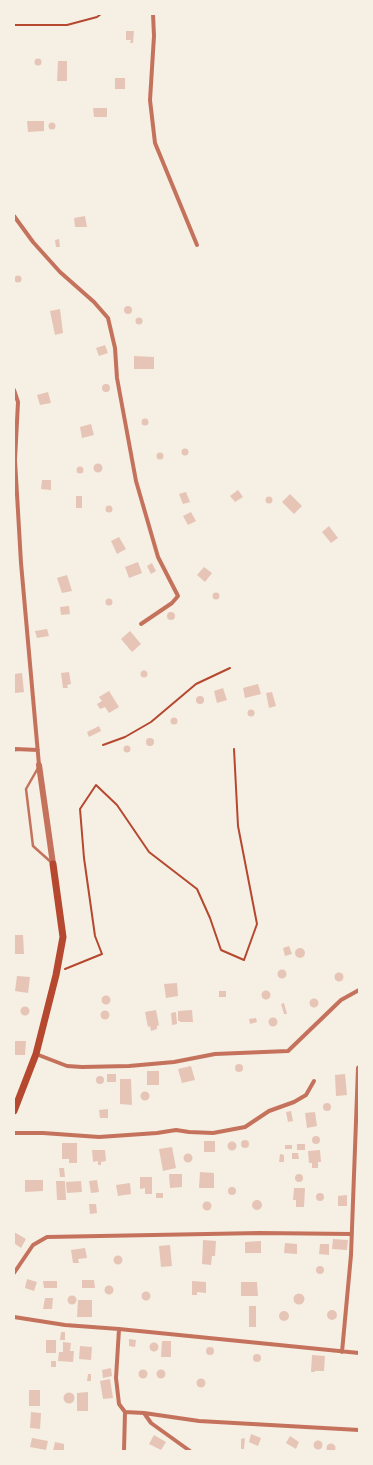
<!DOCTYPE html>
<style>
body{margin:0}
#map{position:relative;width:373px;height:1465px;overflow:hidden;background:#f6efe4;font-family:Ubuntu,sans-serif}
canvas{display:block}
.frame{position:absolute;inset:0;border:15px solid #f6efe4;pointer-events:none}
</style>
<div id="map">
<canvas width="373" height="1465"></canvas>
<div class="frame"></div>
</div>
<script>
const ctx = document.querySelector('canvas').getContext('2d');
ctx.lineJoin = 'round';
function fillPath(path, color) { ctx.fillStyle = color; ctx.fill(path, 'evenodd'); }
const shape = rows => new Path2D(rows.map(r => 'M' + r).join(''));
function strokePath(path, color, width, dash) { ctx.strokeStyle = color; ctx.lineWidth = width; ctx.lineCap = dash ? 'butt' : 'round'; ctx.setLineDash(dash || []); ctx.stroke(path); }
fillPath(shape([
 [126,31,134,31,133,43,130,43,131,40,126,40],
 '34.5 62a3.5 3.5 0 1 1 7 0a3.5 3.5 0 1 1-7 0Z',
 [58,61,67,61,67,81,57,81],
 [115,78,125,78,125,89,115,89],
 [93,108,107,108,107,117,94,117],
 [27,121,44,121,44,131,28,132],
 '48.5 126a3.5 3.5 0 1 1 7 0a3.5 3.5 0 1 1-7 0Z',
 [85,216,87,227,75,227,74,218],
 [59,239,60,247,56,247,55,240],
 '14.5 279a3.5 3.5 0 1 1 7 0a3.5 3.5 0 1 1-7 0Z',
 '124 310a4 4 0 1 1 8 0a4 4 0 1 1-8 0Z',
 [60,309,63,333,55,335,50,311],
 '135.5 321a3.5 3.5 0 1 1 7 0a3.5 3.5 0 1 1-7 0Z',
 [105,345,108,353,99,356,96,348],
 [134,356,154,357,154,369,134,369],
 '102 388a4 4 0 1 1 8 0a4 4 0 1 1-8 0Z',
 [48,392,51,403,40,405,37,395],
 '141.5 422a3.5 3.5 0 1 1 7 0a3.5 3.5 0 1 1-7 0Z',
 [91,424,94,435,82,438,80,427],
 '181.5 452a3.5 3.5 0 1 1 7 0a3.5 3.5 0 1 1-7 0Z',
 '156.5 456a3.5 3.5 0 1 1 7 0a3.5 3.5 0 1 1-7 0Z',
 '93.5 468a4.5 4.5 0 1 1 9 0a4.5 4.5 0 1 1-9 0Z',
 '76.5 470a3.5 3.5 0 1 1 7 0a3.5 3.5 0 1 1-7 0Z',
 [42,480,51,480,51,490,41,489],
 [238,490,243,497,235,502,230,496],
 [186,492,190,502,183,504,179,494],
 [290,494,302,506,294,514,282,502],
 [76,496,82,496,82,508,76,508],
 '265.5 500a3.5 3.5 0 1 1 7 0a3.5 3.5 0 1 1-7 0Z',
 '105.5 509a3.5 3.5 0 1 1 7 0a3.5 3.5 0 1 1-7 0Z',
 [191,512,196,521,188,525,183,516],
 [329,526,338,538,331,543,322,532],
 [119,537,126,549,117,554,111,541],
 [138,562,142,573,129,578,125,567],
 [152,563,156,571,151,574,147,566],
 [204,567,212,573,205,582,197,575],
 [67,575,72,591,62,593,57,578],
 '212.5 596a3.5 3.5 0 1 1 7 0a3.5 3.5 0 1 1-7 0Z',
 '105.5 602a3.5 3.5 0 1 1 7 0a3.5 3.5 0 1 1-7 0Z',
 [69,606,70,614,61,615,60,607],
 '167 616a4 4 0 1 1 8 0a4 4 0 1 1-8 0Z',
 [47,629,49,636,37,638,35,631],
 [130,631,141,644,132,652,121,639],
 '140.5 674a3.5 3.5 0 1 1 7 0a3.5 3.5 0 1 1-7 0Z',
 [69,672,71,684,67,685,68,688,63,688,61,673],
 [22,673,24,692,15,693,14,674],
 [258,684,261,694,245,698,243,688],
 [223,688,227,700,217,703,214,691],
 [109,691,119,707,109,713,105,707,100,709,97,704,102,701,99,697],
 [272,692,276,706,269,708,266,693],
 '196 700a4 4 0 1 1 8 0a4 4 0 1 1-8 0Z',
 '247.5 713a3.5 3.5 0 1 1 7 0a3.5 3.5 0 1 1-7 0Z',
 '170.5 721a3.5 3.5 0 1 1 7 0a3.5 3.5 0 1 1-7 0Z',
 [99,726,101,731,89,737,87,732],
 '146 742a4 4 0 1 1 8 0a4 4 0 1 1-8 0Z',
 '123.5 749a3.5 3.5 0 1 1 7 0a3.5 3.5 0 1 1-7 0Z',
 [15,935,23,935,24,954,14,954],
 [289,946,292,954,285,956,283,948],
 '295 953a5 5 0 1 1 10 0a5 5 0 1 1-10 0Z',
 '277.5 974a4.5 4.5 0 1 1 9 0a4.5 4.5 0 1 1-9 0Z',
 '334.5 977a4.5 4.5 0 1 1 9 0a4.5 4.5 0 1 1-9 0Z',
 [17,976,30,977,28,993,15,991],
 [177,983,178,996,166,998,164,984],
 '261.5 995a4.5 4.5 0 1 1 9 0a4.5 4.5 0 1 1-9 0Z',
 [219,991,226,991,226,997,219,997],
 '101.5 1000a4.5 4.5 0 1 1 9 0a4.5 4.5 0 1 1-9 0Z',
 '309.5 1003a4.5 4.5 0 1 1 9 0a4.5 4.5 0 1 1-9 0Z',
 [284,1003,287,1014,284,1014,281,1004],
 '20.5 1011a4.5 4.5 0 1 1 9 0a4.5 4.5 0 1 1-9 0Z',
 [156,1010,159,1025,157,1026,157,1029,151,1031,150,1026,148,1027,145,1012],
 [192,1010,193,1022,180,1022,180,1021,178,1021,178,1011],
 '100.5 1015a4.5 4.5 0 1 1 9 0a4.5 4.5 0 1 1-9 0Z',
 [176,1012,177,1024,172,1025,171,1013],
 '268.5 1022a4.5 4.5 0 1 1 9 0a4.5 4.5 0 1 1-9 0Z',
 [256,1018,257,1022,250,1024,249,1019],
 [14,1041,26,1041,25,1055,14,1055],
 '235 1068a4 4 0 1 1 8 0a4 4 0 1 1-8 0Z',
 [191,1066,195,1080,182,1083,178,1069],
 [147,1071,159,1071,159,1085,147,1085],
 [107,1074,116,1074,116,1082,107,1082],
 [345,1074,347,1095,336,1096,335,1075],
 '96 1080a4 4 0 1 1 8 0a4 4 0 1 1-8 0Z',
 [120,1079,131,1079,132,1105,120,1104],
 '140.5 1096a4.5 4.5 0 1 1 9 0a4.5 4.5 0 1 1-9 0Z',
 '323 1107a4 4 0 1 1 8 0a4 4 0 1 1-8 0Z',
 [108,1109,108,1118,100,1118,99,1110],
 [291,1111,293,1121,288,1122,286,1112],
 [315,1112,317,1126,307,1128,305,1113],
 '312 1140a4 4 0 1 1 8 0a4 4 0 1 1-8 0Z',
 '241 1144a4 4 0 1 1 8 0a4 4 0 1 1-8 0Z',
 [204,1141,215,1141,215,1152,204,1152],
 '227.5 1146a4.5 4.5 0 1 1 9 0a4.5 4.5 0 1 1-9 0Z',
 [62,1143,77,1143,77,1163,69,1163,69,1159,62,1159],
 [297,1144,305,1144,305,1150,297,1150],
 [285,1145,292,1145,292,1149,285,1149],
 [172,1147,176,1168,163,1171,159,1149],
 [92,1150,105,1150,106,1161,101,1162,101,1165,98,1165,98,1161,93,1162],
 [320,1150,321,1162,318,1162,318,1168,312,1168,312,1163,309,1163,308,1151],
 [292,1153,298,1153,299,1159,292,1159],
 '183.5 1158a4.5 4.5 0 1 1 9 0a4.5 4.5 0 1 1-9 0Z',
 [280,1154,284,1155,284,1162,279,1162],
 [59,1168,64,1168,65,1177,60,1177],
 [200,1172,214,1173,214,1188,199,1188],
 [169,1174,182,1174,182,1187,170,1188],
 '295 1178a4 4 0 1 1 8 0a4 4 0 1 1-8 0Z',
 [140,1177,152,1177,152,1194,145,1194,145,1188,140,1189],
 [25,1180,43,1180,43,1191,25,1192],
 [97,1180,99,1192,91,1193,89,1181],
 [56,1181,65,1181,66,1200,57,1200],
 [81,1181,82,1192,67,1193,66,1182],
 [130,1183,131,1194,118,1196,116,1185],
 '228 1191a4 4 0 1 1 8 0a4 4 0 1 1-8 0Z',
 [294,1188,305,1188,304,1207,296,1207,296,1200,293,1200],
 [156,1193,163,1193,163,1198,156,1198],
 '316 1197a4 4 0 1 1 8 0a4 4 0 1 1-8 0Z',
 [347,1195,347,1206,338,1206,338,1196],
 '252 1205a5 5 0 1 1 10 0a5 5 0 1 1-10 0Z',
 '202.5 1206a4.5 4.5 0 1 1 9 0a4.5 4.5 0 1 1-9 0Z',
 [89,1204,96,1204,97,1213,90,1214],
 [14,1232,26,1239,21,1248,15,1244,14,1246],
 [333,1239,348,1240,347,1250,332,1249],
 [203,1240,216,1241,215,1256,212,1256,211,1265,202,1264],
 [261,1241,261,1253,245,1253,245,1242],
 [285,1243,297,1244,297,1254,284,1253],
 [320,1244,329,1244,329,1255,319,1254],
 [170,1245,172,1266,161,1267,159,1246],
 [85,1248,87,1258,78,1259,79,1263,73,1263,71,1250],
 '113.5 1260a4.5 4.5 0 1 1 9 0a4.5 4.5 0 1 1-9 0Z',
 '316 1270a4 4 0 1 1 8 0a4 4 0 1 1-8 0Z',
 [27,1279,37,1282,34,1291,25,1288],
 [82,1280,94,1280,95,1288,82,1288],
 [43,1281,57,1281,57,1288,44,1288],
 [192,1281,206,1282,206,1293,197,1292,197,1295,192,1295],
 [241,1282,257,1282,258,1296,241,1296],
 '104.5 1290a4.5 4.5 0 1 1 9 0a4.5 4.5 0 1 1-9 0Z',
 '141.5 1296a4.5 4.5 0 1 1 9 0a4.5 4.5 0 1 1-9 0Z',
 '293.5 1299a5.5 5.5 0 1 1 11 0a5.5 5.5 0 1 1-11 0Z',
 '67.5 1300a4.5 4.5 0 1 1 9 0a4.5 4.5 0 1 1-9 0Z',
 [45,1298,53,1298,52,1309,43,1309],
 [78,1300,92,1300,92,1317,77,1317],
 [249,1306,256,1306,256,1327,249,1327],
 '327 1315a5 5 0 1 1 10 0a5 5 0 1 1-10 0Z',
 '279 1316a5 5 0 1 1 10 0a5 5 0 1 1-10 0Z',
 [61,1332,65,1332,65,1340,60,1340],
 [129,1339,136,1340,135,1347,129,1346],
 [46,1340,56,1340,56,1353,46,1353],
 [162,1341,171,1341,171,1357,161,1357],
 [63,1342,71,1343,70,1351,74,1351,73,1362,58,1361,59,1352,63,1352],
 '149.5 1347a4.5 4.5 0 1 1 9 0a4.5 4.5 0 1 1-9 0Z',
 [80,1346,92,1347,91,1360,79,1359],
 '206 1351a4 4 0 1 1 8 0a4 4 0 1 1-8 0Z',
 '253 1358a4 4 0 1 1 8 0a4 4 0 1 1-8 0Z',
 [312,1355,325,1356,324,1371,315,1371,315,1372,311,1372],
 [51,1361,56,1361,56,1367,51,1367],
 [111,1368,112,1376,103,1378,102,1370],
 '156.5 1374a4.5 4.5 0 1 1 9 0a4.5 4.5 0 1 1-9 0Z',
 '138.5 1374a4.5 4.5 0 1 1 9 0a4.5 4.5 0 1 1-9 0Z',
 [88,1374,91,1374,91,1381,87,1381],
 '196.5 1383a4.5 4.5 0 1 1 9 0a4.5 4.5 0 1 1-9 0Z',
 [110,1379,113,1398,103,1399,100,1381],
 [29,1390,40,1390,40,1406,29,1406],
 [88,1392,88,1411,77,1411,77,1393],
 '63.5 1398a5.5 5.5 0 1 1 11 0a5.5 5.5 0 1 1-11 0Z',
 [31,1412,41,1413,40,1429,30,1428],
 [251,1434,261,1438,258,1446,249,1442],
 [154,1435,166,1442,161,1450,149,1444],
 [290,1436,299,1442,296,1449,286,1443],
 [32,1438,48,1441,46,1450,30,1447],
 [245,1438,244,1449,241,1449,241,1439],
 '313.5 1445a4.5 4.5 0 1 1 9 0a4.5 4.5 0 1 1-9 0Z',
 [55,1442,64,1444,64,1451,53,1451],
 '326.5 1448a4.5 4.5 0 1 1 9 0a4.5 4.5 0 1 1-9 0Z'
]), '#e6c5b7');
strokePath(shape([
 [14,25,67,25,97,17,101,14],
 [103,745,125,737,151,722,196,684,230,668],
 [65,969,102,954,95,936,84,858,80,809,96,785,117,805,149,852,197,889,210,918,221,950,244,960,257,924,238,826,234,749]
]), '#b5482f', 2);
strokePath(shape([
 [38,768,26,789,33,846,52,863]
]), '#c5725c', 2.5);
strokePath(shape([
 [153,14,154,36,150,100,155,143,197,245],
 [14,216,33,242,60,272,94,302,108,318,115,348,117,378,136,481,158,557,178,596,172,603,141,624],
 [14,390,18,402,15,460,21,563,39,765],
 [14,750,15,749,38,750],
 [36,1054,67,1066,82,1067,129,1066,174,1062,215,1054,288,1051,341,1000,359,990],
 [14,1133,43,1133,99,1137,157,1133,176,1130,189,1132,213,1133,245,1127,269,1111,294,1102,306,1095,314,1081],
 [14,1273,33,1245,47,1237,260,1233,352,1234],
 [14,1317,65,1325,119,1329,359,1353],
 [119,1329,116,1378,119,1404,125,1412,144,1413,151,1423,190,1451],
 [342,1352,351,1255,358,1068,359,1067],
 [144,1413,199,1421,359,1430],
 [124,1451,125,1412]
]), '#c5725c', 4);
strokePath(shape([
 [39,765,53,864]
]), '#c5725c', 6);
strokePath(shape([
 [14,1111,36,1054,56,975,63,937,53,864]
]), '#b5482f', 7);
</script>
